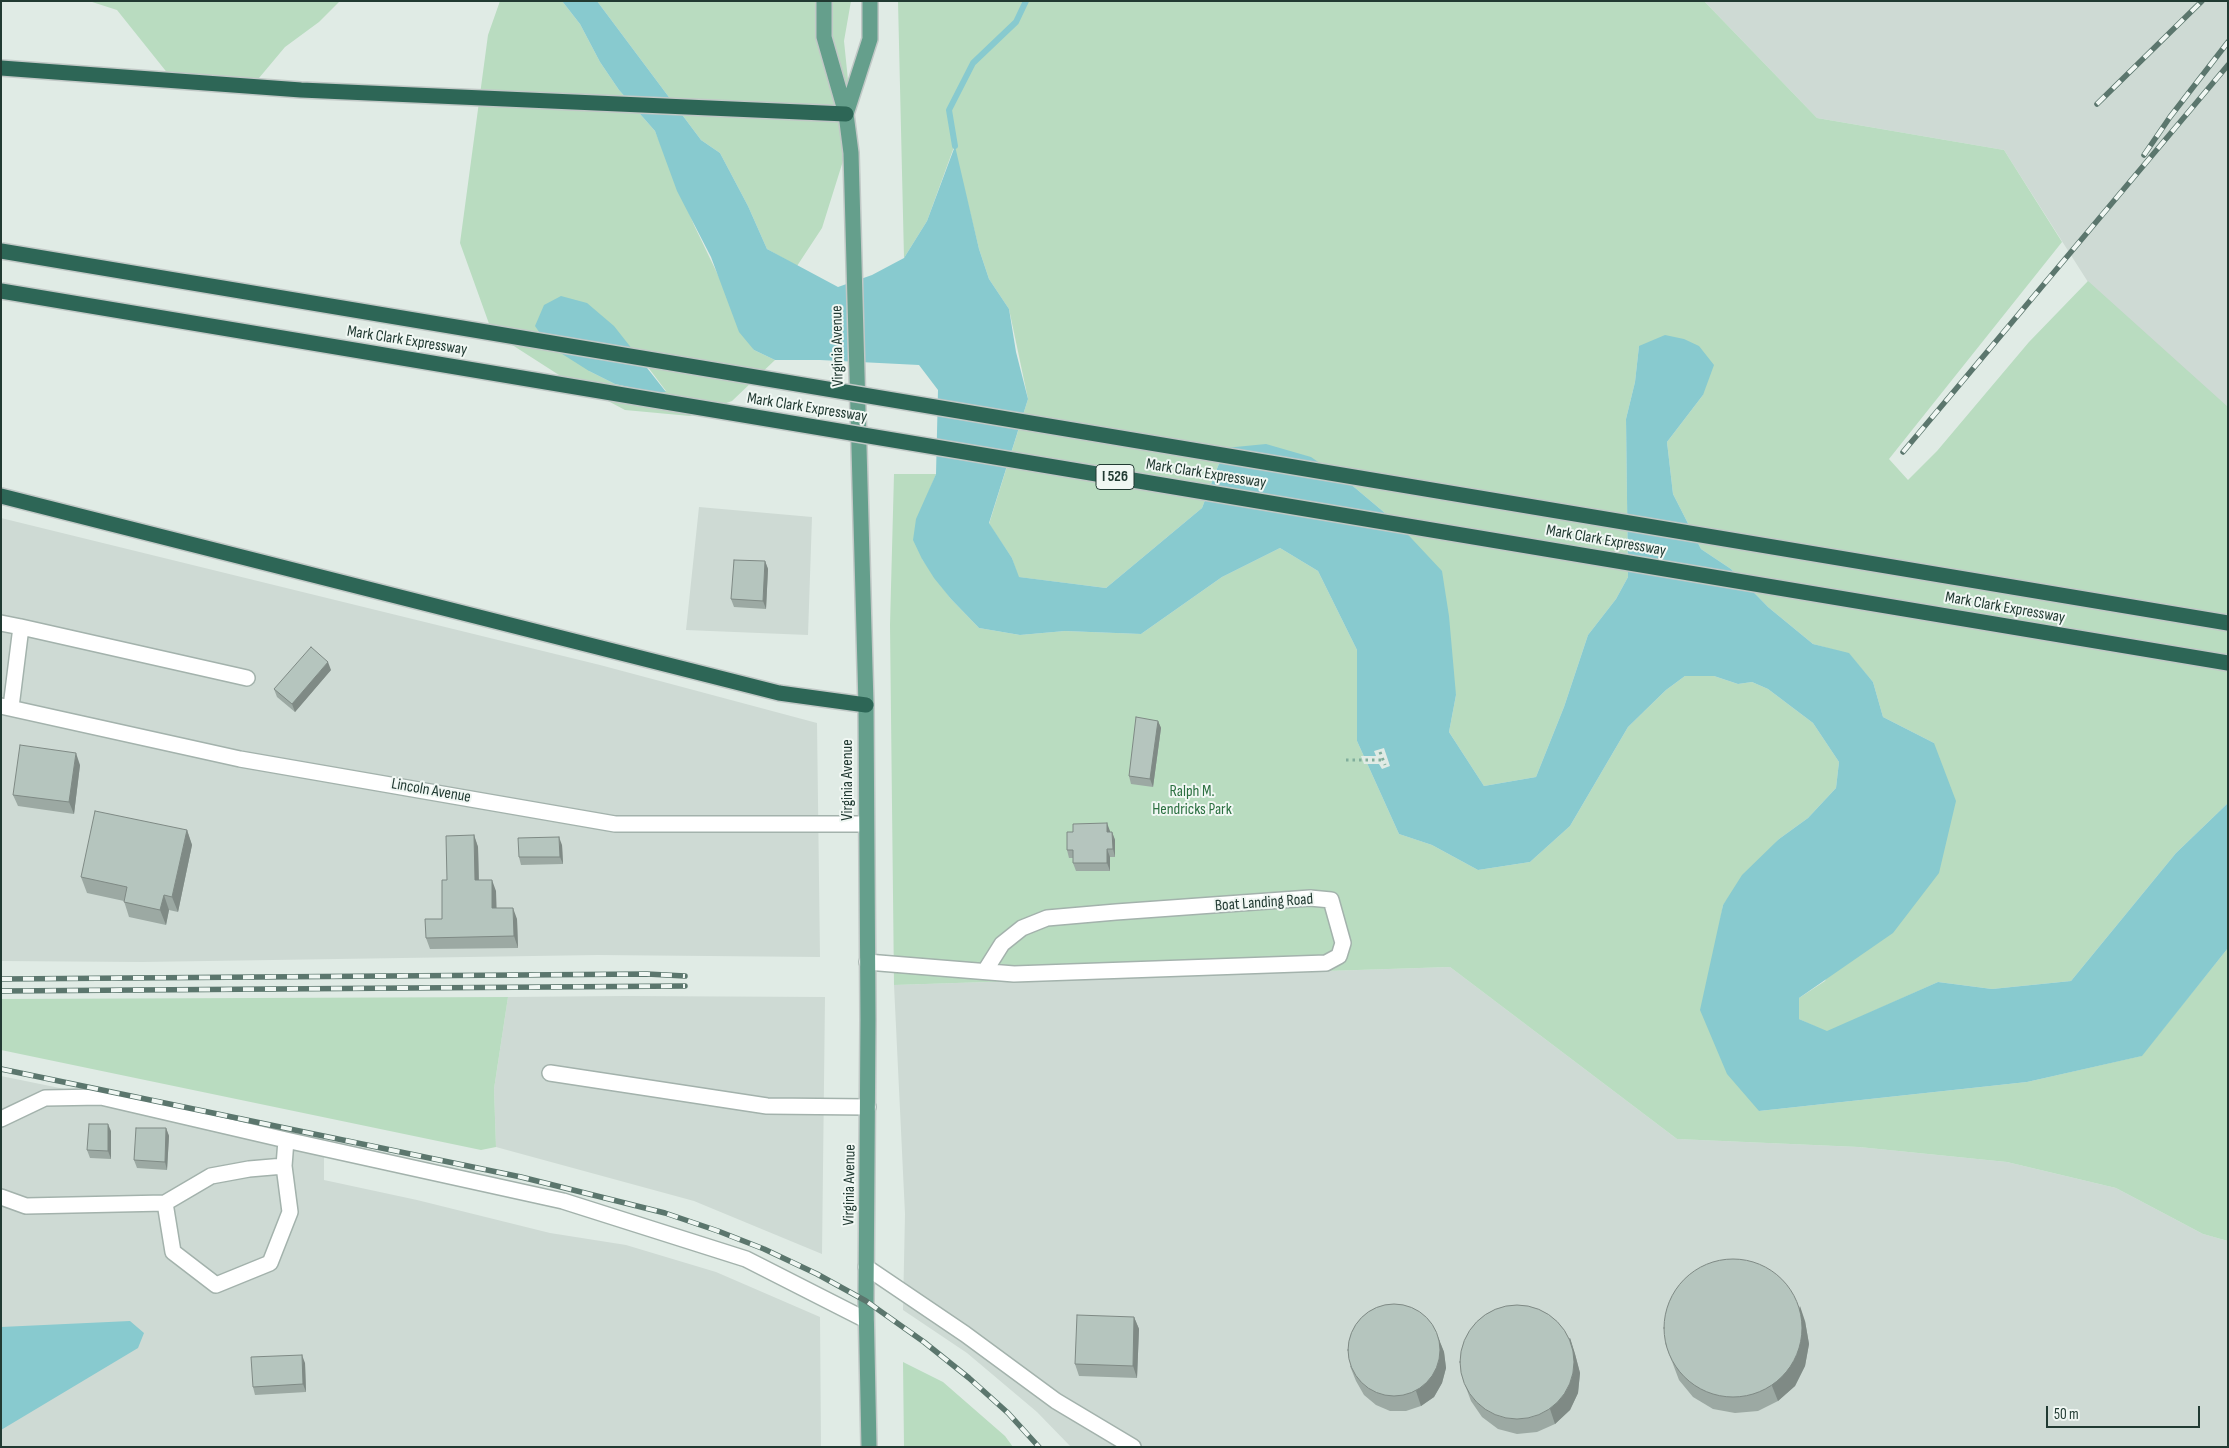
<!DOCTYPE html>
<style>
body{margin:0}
#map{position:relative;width:2229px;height:1448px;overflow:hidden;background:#e0ebe5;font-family:"Sofia Sans Condensed",sans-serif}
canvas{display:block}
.frame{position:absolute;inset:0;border:2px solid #213a32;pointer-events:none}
.scale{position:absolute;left:2046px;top:1406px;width:154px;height:22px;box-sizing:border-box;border:2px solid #213a32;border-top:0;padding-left:6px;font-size:15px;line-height:18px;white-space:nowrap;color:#213a32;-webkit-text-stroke:4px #f0f7f3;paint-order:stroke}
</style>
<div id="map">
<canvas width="2229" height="1448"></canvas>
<div class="frame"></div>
<div class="scale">50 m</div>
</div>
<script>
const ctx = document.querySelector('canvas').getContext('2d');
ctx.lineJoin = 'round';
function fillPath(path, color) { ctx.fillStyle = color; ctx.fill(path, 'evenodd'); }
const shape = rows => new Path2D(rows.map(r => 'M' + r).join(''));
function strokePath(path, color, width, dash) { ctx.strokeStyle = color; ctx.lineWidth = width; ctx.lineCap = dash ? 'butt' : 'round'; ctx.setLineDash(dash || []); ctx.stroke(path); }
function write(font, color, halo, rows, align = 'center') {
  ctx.font = font + ' "Sofia Sans Condensed",sans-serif'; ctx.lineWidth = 4; ctx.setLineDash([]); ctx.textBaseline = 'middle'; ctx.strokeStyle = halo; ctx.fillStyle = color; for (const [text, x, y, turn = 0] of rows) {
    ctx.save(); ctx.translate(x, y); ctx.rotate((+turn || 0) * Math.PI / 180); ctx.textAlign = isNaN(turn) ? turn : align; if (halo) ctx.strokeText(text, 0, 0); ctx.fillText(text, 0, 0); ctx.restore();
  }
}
fillPath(shape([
 [1704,1,2228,1,2228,502,2004,150,1817,118],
 [699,507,812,517,808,635,686,630],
 [1,518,600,665,817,723,820,957,598,955,142,962,1,961],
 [1450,967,1677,1139,1859,1147,2007,1162,2116,1188,2203,1234,2228,1241,2228,1447,1071,1447,1037,1412,967,1353,903,1310,905,1214,894,985],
 [624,996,825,997,822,1254,694,1201,496,1147,494,1089,508,997],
 [1,1076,324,1142,324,1180,417,1200,550,1233,626,1245,716,1272,820,1317,821,1447,1,1447]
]), '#cedad4');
fillPath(shape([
 [89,1,340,1,319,22,285,47,254,84,169,75,117,10],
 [500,1,562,1,580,24,600,62,619,90,655,131,694,225,754,350,775,360,732,401,690,416,625,410,559,375,492,332,460,243,488,35],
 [638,354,666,391,655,393,615,384,589,371],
 [597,1,851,1,844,41,853,129,822,228,797,266,767,249,748,206,720,153,701,140],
 [898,1,1704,1,1817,118,2004,150,2062,242,1889,459,1908,480,1937,451,2029,342,2088,281,2228,407,2228,803,2176,853,2071,981,1992,989,1938,982,1827,1032,1799,1019,1799,998,1825,981,1934,743,1883,717,1873,682,1849,654,1813,644,1768,607,1731,569,1701,549,1673,494,1667,442,1703,395,1639,346,1635,382,1626,419,1628,577,1616,599,1588,635,1564,707,1536,777,1484,786,1449,732,1456,695,1398,524,1354,487,1225,448,1202,508,1106,588,1018,577,1012,558,989,524,1028,399,1009,309,989,279,979,249,954,147,927,221,904,258],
 [894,474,936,474,927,496,922,559,951,599,979,628,1020,635,1065,631,1141,634,1222,577,1280,548,1318,571,1357,650,1357,741,1399,834,1432,845,1478,870,1530,862,1570,826,1628,727,1666,690,1685,676,1714,676,1738,684,1752,682,1768,689,1813,723,1839,762,1836,788,1808,818,1779,839,1723,905,1716,944,1759,1111,2027,1082,2141,1056,2228,948,2228,1241,2203,1234,2116,1188,2007,1162,1859,1147,1677,1139,1450,967,894,985,890,625],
 [508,997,494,1089,496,1147,481,1150,1,1050,1,999],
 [903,1362,943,1382,1005,1436,1013,1447,904,1447]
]), '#b9dcc0');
fillPath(shape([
 [562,1,597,1,701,140,720,153,748,206,767,249,838,287,872,275,904,258,927,221,955,146,979,249,989,279,1009,309,1016,352,1028,399,989,523,1012,558,1019,577,1106,588,1202,508,1225,448,1266,444,1311,457,1354,487,1398,524,1442,571,1449,616,1456,695,1449,732,1484,786,1536,777,1564,707,1588,635,1616,599,1628,577,1626,419,1635,382,1639,346,1665,335,1684,339,1699,346,1714,365,1703,395,1667,442,1673,494,1701,549,1731,569,1768,607,1813,644,1849,653,1873,682,1883,717,1934,743,1956,801,1939,873,1893,933,1799,998,1799,1019,1827,1031,1938,982,1992,989,2071,981,2176,853,2228,803,2228,948,2142,1056,2027,1082,1759,1111,1727,1074,1700,1010,1723,905,1742,875,1779,839,1808,818,1836,788,1839,762,1813,723,1768,689,1752,682,1738,684,1714,676,1685,676,1666,690,1628,727,1570,826,1530,862,1478,870,1432,845,1399,834,1357,741,1357,650,1318,571,1280,548,1222,577,1141,634,1065,631,1020,635,979,628,951,599,934,578,922,559,913,540,916,519,936,474,938,390,919,365,820,360,775,360,754,350,739,332,711,257,677,191,655,131,619,90,600,62,580,24],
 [561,296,587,303,614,326,666,392,655,393,615,384,589,371,548,345,535,326,544,305],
 [130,1321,144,1333,138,1348,1,1430,1,1327]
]), '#88cacf');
fillPath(shape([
 [1384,748,1390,766,1382,769,1379,764,1364,764,1361,756,1376,756,1374,751]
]), '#e0ebe5');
strokePath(shape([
 [955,146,949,110,973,63,1016,22,1026,1]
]), '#88cacf', 6);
const minor = shape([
 [1,623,21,627],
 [1,706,240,759,615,824,866,824],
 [11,707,21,627,247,678],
 [867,962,1014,974,1326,963,1339,956,1343,943,1331,900,1310,898,1116,912,1047,918,1022,928,1002,944,985,971],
 [550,1073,767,1106,868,1107],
 [1,1119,45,1098,101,1097,286,1140,563,1201,746,1259,866,1320],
 [284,1166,249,1169,211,1176,165,1203,173,1252,216,1285,270,1263,290,1212,284,1166,286,1140],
 [1,1197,26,1206,165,1203],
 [866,1267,965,1334,1056,1401,1133,1447]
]);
const major = shape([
 [824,1,824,37,846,114,851,153,866,705,868,1020,866,1301,869,1447],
 [846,114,870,39,870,1]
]);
const highway = shape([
 [1,68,301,90,846,114],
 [1,496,779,693,866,705]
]);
strokePath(minor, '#a3b2ac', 18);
strokePath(major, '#c1c8c6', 18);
strokePath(highway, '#c1c8c6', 18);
strokePath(shape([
 [1380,752,1385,765],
 [1346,760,1383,760]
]), '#81ae9c', 3, [2.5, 4]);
strokePath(minor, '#fff', 15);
strokePath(major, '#659f8c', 15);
strokePath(highway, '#2d6656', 15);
const rail = shape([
 [2097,104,2202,1],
 [2144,155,2170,117,2228,42],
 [1903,452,2228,65],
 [1,979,647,974,685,976],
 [1,991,685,986],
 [1,1069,521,1177,665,1213,718,1231,764,1249,817,1274,866,1301,924,1342,969,1378,1008,1413,1039,1447]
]);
strokePath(rail, '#5b766d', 5.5);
strokePath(rail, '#f0f7f3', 4, [11]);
const highwayBridge = shape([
 [1,251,2228,623],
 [1,291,2228,663]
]);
strokePath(highwayBridge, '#c1c8c6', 18, []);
strokePath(highwayBridge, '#2d6656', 15);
fillPath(shape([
 [765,561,768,569,766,609,734,607,731,599],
 [331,670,295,712,277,697,274,689],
 [1158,721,1161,728,1153,787,1131,784,1129,776],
 [80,765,74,814,18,806,13,795],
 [187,830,192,845,178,912,169,910,166,925,129,917,124,901,87,893,81,877],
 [1110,831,1110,832,1112,832,1115,840,1115,857,1110,857,1110,871,1076,871,1073,863,1073,858,1069,858,1067,850],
 [474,835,478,847,479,880,496,891,496,908,517,919,518,948,430,949,426,938,442,919,447,880],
 [562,845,563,864,521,865,519,857],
 [166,1128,169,1136,167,1170,137,1168,134,1160],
 [111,1131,111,1159,90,1158,87,1150],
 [1134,1317,1139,1329,1137,1378,1079,1376,1075,1364],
 [1805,1321,1809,1344,1805,1366,1795,1386,1778,1401,1758,1411,1735,1413,1713,1409,1693,1397,1679,1380,1665,1343],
 [1438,1337,1444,1352,1446,1368,1442,1383,1434,1397,1421,1406,1406,1411,1390,1411,1376,1405,1364,1395,1356,1381,1350,1366],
 [1570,1338,1575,1354,1580,1373,1578,1393,1570,1410,1555,1424,1537,1432,1517,1434,1498,1429,1482,1417,1471,1401,1465,1385],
 [305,1363,306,1392,255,1395,253,1387]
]), '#9ca9a3');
fillPath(shape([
 [765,561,768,569,766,609,763,601],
 [328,662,331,670,295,712,292,704],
 [1158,721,1161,728,1153,787,1150,779],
 [76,753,80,765,74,814,69,802],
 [1107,823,1110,831,1110,840,1107,832],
 [187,830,192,845,178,912,172,897],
 [1112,832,1115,840,1115,857,1113,849],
 [474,835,478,847,479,892,475,880],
 [559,837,562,845,563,864,560,857],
 [1107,849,1110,857,1110,871,1107,863],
 [492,880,496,891,497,920,492,908],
 [164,895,169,910,166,925,160,910],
 [513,908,517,919,518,948,514,936],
 [108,1124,111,1131,111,1159,108,1151],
 [166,1128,169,1136,167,1170,165,1162],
 [1800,1306,1805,1321,1809,1344,1805,1366,1795,1386,1778,1401,1772,1386],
 [1134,1317,1139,1329,1137,1378,1133,1366],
 [1438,1337,1444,1352,1446,1368,1442,1383,1434,1397,1421,1406,1416,1391],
 [1570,1338,1575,1354,1580,1373,1578,1393,1570,1410,1555,1424,1550,1409],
 [302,1355,305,1363,306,1392,303,1384]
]), '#7f8a85');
const building = shape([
 [734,560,765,561,763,601,731,599,734,560],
 [311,647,328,662,292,704,274,689,311,647],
 [1136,717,1158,721,1150,779,1129,776,1136,717],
 [20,745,76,753,69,802,13,795,20,745],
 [95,811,187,830,172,897,164,895,160,910,124,902,127,887,81,877,95,811],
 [1107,823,1107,832,1112,832,1113,849,1107,849,1107,863,1073,863,1073,850,1067,850,1067,832,1073,832,1073,824,1107,823],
 [474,835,475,880,492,880,492,908,513,908,514,936,426,938,425,919,442,919,442,880,447,880,446,836,474,835],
 [559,837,560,857,519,857,518,838,559,837],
 [89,1124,108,1124,108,1151,87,1150,89,1124],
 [136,1128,166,1128,165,1162,134,1160,136,1128],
 '1664 1328a69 69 0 1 1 138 0a69 69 0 1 1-138 0Z',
 '1348 1350a46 46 0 1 1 92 0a46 46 0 1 1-92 0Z',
 '1460 1362a57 57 0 1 1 114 0a57 57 0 1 1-114 0Z',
 [1077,1315,1134,1317,1133,1366,1075,1364,1077,1315],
 [302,1355,303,1384,253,1387,251,1357,302,1355]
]);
fillPath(building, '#b5c5be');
strokePath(building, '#7f8a85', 1);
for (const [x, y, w] of [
 [1115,477,38]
]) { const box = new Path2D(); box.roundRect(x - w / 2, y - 12.5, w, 25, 4); ctx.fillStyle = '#f0f7f3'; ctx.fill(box); strokePath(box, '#213a32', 1); }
write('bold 15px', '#213a32', null, [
 ["I 526",1115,477]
]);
write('16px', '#213a32', '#f0f7f3', [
 ["Mark Clark Expressway",407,341,9],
 ["Virginia Avenue",838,346,-91],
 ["Mark Clark Expressway",807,408,9],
 ["Mark Clark Expressway",1206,474,9],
 ["Mark Clark Expressway",1606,541,10],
 ["Mark Clark Expressway",2005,608,10],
 ["Virginia Avenue",848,780,-90],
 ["Lincoln Avenue",431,791,10],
 ["Boat Landing Road",1264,903,-4],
 ["Virginia Avenue",850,1185,-89]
]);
write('16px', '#2c7041', '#f0f7f3', [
 ["Ralph M.",1192,792],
 ["Hendricks Park",1192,810]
]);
</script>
